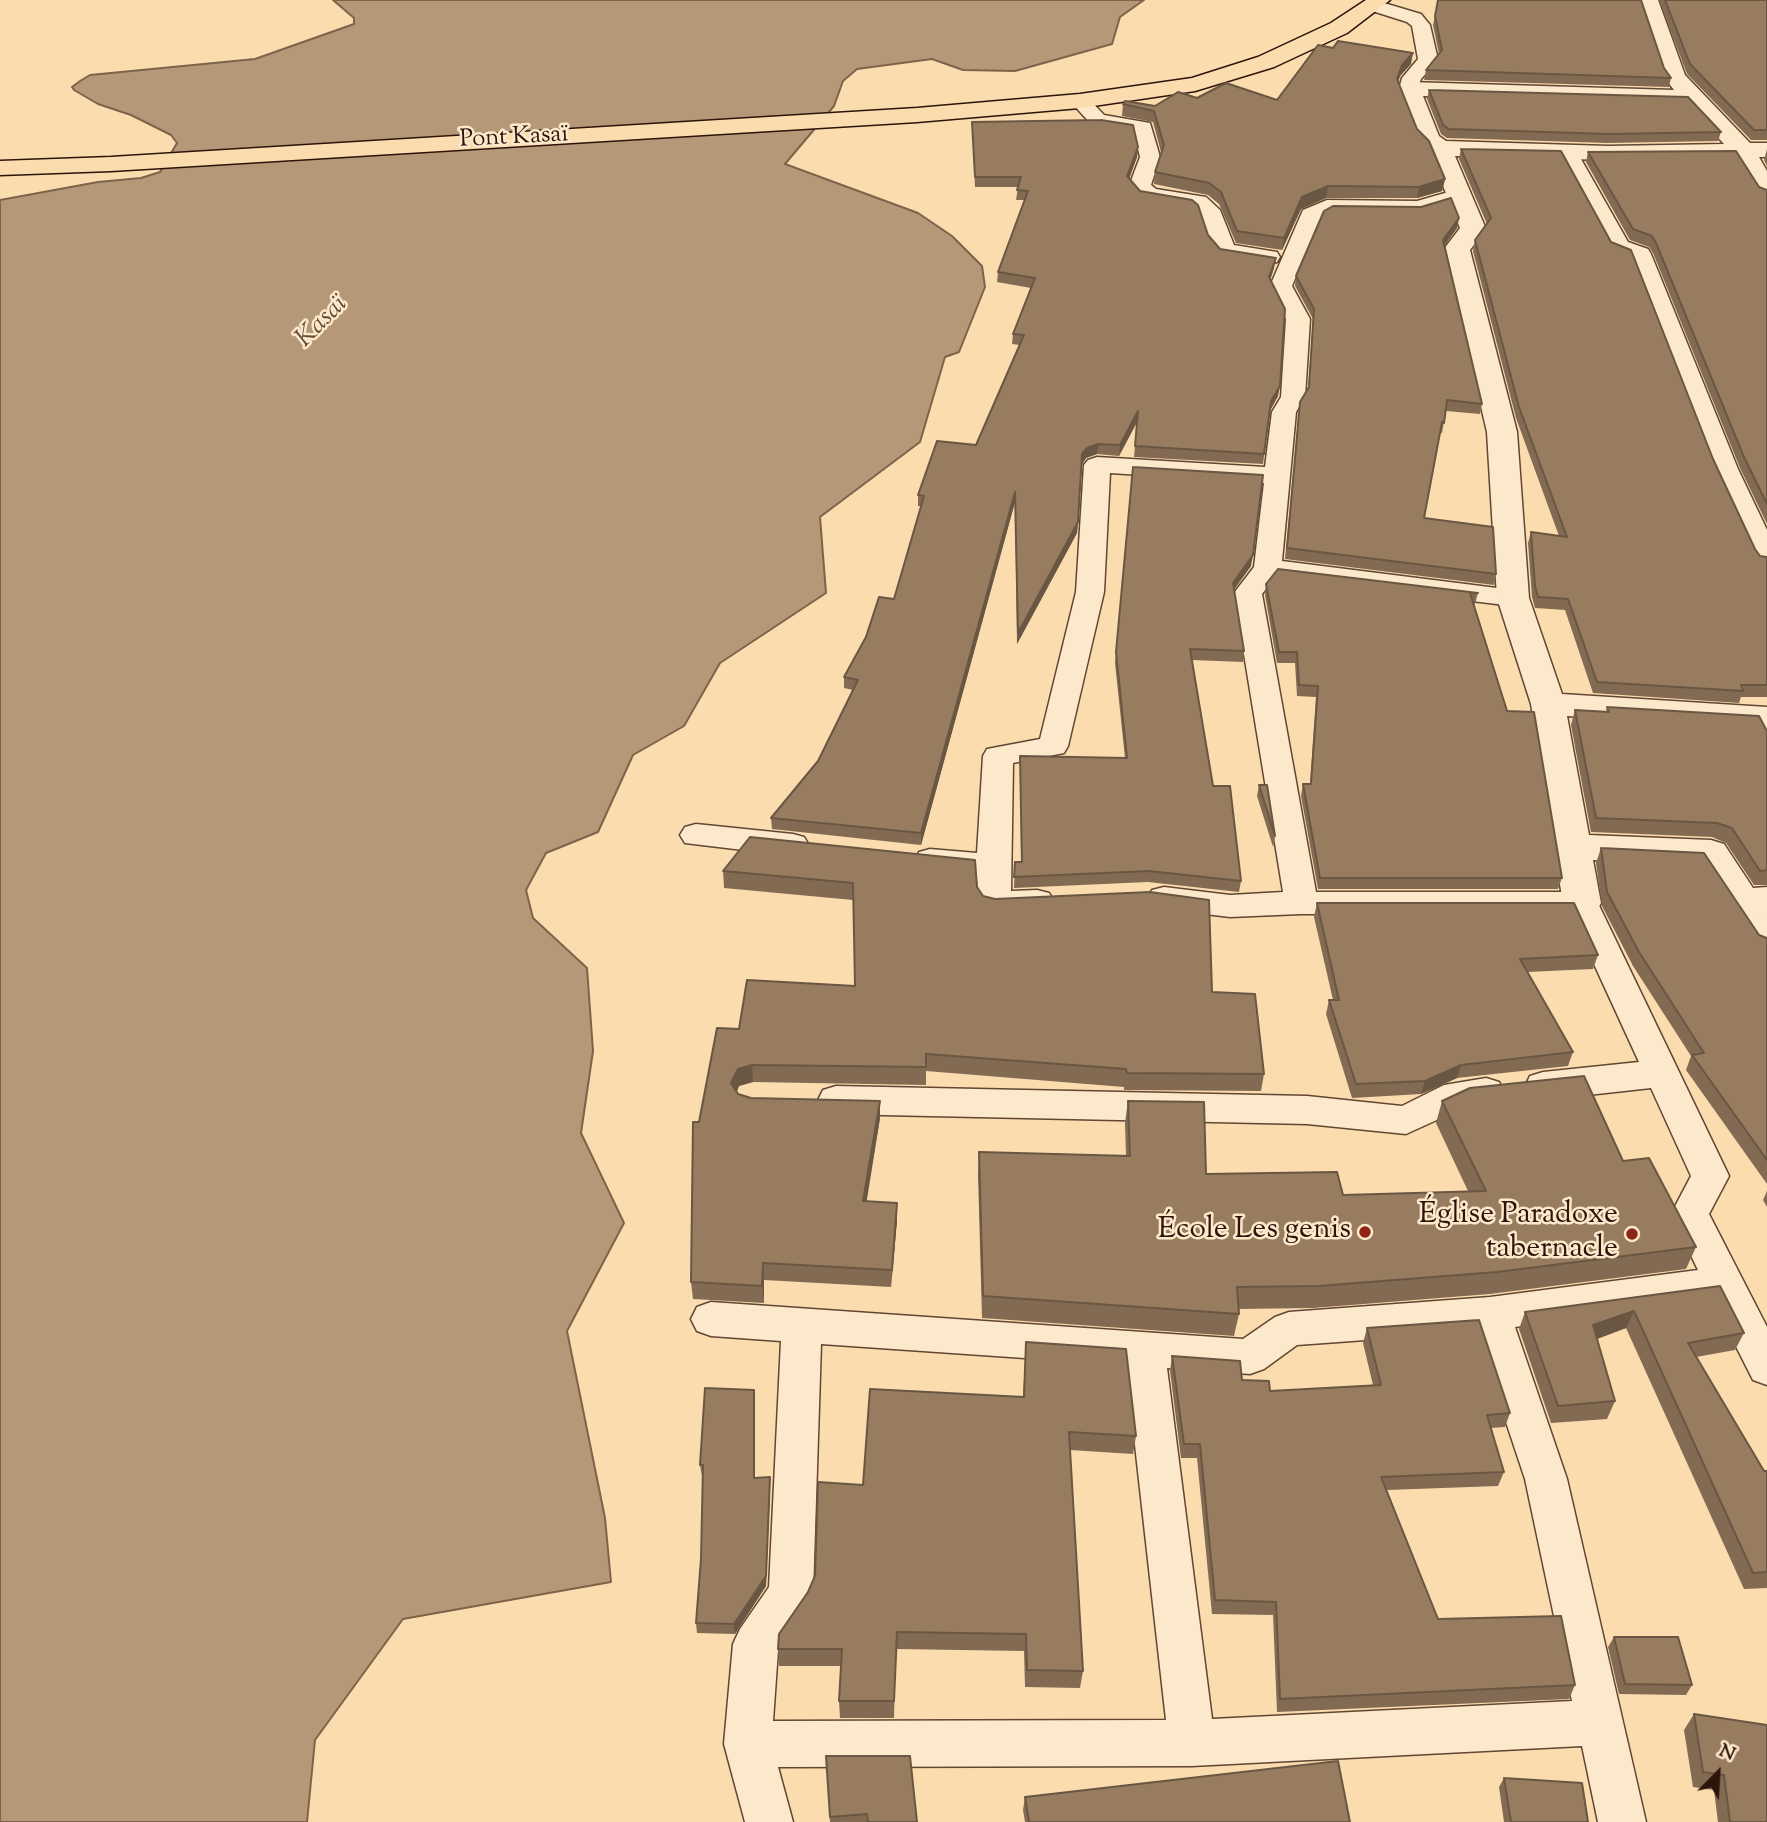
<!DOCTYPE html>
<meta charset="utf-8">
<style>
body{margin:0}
#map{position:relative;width:1767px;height:1822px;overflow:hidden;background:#fbdcaf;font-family:"Sorts Mill Goudy",serif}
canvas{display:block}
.north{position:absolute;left:1683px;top:1738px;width:70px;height:70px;-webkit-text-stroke:5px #fce8cb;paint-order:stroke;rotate:24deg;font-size:19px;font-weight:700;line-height:28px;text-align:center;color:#2c140a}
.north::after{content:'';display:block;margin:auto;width:24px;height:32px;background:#2c140a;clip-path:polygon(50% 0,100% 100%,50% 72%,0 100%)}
</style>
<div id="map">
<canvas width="1767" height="1822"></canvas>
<div class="north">N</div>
</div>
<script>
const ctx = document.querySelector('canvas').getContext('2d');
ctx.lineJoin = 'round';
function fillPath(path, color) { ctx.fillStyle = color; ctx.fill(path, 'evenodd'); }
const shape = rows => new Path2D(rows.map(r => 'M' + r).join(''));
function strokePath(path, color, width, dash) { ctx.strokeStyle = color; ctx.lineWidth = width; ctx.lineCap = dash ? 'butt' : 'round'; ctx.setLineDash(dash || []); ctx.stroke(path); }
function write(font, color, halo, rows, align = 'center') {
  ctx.font = font + ' "Sorts Mill Goudy",serif'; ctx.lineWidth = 5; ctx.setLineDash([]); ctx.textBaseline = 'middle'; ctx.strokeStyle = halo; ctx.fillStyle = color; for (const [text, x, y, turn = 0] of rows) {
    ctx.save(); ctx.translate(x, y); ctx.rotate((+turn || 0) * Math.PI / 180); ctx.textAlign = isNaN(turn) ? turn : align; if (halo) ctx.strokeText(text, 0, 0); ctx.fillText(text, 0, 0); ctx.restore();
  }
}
const water = shape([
 [333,0,1144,0,1120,17,1112,44,1015,71,963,70,932,59,857,69,843,81,834,106,785,164,918,213,952,236,982,266,985,287,959,352,945,357,920,442,820,517,826,593,720,663,684,726,633,755,598,832,546,853,526,890,533,918,587,968,593,1051,581,1133,624,1223,567,1331,605,1518,611,1582,403,1619,315,1740,307,1822,0,1822,0,200,98,182,141,178,160,172,177,143,171,135,131,115,98,104,74,90,72,87,80,81,90,75,255,59,354,24,354,18,333,0]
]);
fillPath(water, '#b59877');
strokePath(water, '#7e634b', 2);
const lane = shape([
 [1374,0,1421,14,1430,25,1438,60,1421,79,1416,93,1409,95,1399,89,1402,78,1418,59,1412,26,1407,22,1366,9,1363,5,1366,1,1374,0],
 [1080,95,1087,97,1104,115,1150,123,1160,157,1151,185,1156,189,1206,197,1220,210,1234,245,1277,252,1280,257,1277,262,1269,264,1219,256,1209,243,1199,213,1192,207,1141,199,1129,186,1140,157,1134,132,1091,124,1070,101,1073,97,1080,95],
 [1567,146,1574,148,1577,152,1628,242,1648,249,1651,254,1738,469,1767,530,1767,567,1757,565,1753,559,1712,469,1630,258,1611,251,1557,152,1560,148,1567,146],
 [1459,189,1467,190,1470,195,1467,200,1419,214,1331,213,1320,219,1292,286,1310,319,1305,397,1296,412,1282,561,1513,590,1523,592,1527,598,1523,604,1513,606,1275,577,1262,594,1316,892,1582,892,1594,895,1729,1176,1709,1214,1767,1327,1767,1385,1753,1380,1713,1301,1515,1327,1567,1479,1646,1822,1598,1822,1582,1746,1192,1766,778,1767,793,1822,745,1822,724,1744,733,1644,740,1629,769,1587,781,1341,711,1336,697,1331,691,1319,697,1307,711,1302,1243,1339,1275,1317,1289,1312,1490,1297,1698,1270,1671,1214,1691,1176,1651,1088,1543,1100,1530,1096,1525,1086,1530,1076,1543,1072,1639,1062,1571,914,1301,914,1230,917,1164,909,1152,906,1147,898,1152,890,1164,887,1230,895,1283,892,1234,593,1254,567,1264,483,1110,473,1104,592,1068,746,1064,753,1013,763,1011,891,1037,890,1049,893,1054,901,1049,909,1037,912,995,914,983,911,978,903,977,876,930,871,919,868,914,860,919,852,930,849,977,853,983,756,987,749,1040,739,1076,592,1084,465,1088,460,1097,457,1265,467,1272,412,1281,397,1286,319,1270,286,1303,210,1327,200,1417,201,1459,189],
 [1476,1332,1525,1479,1572,1701,1212,1719,1167,1368,1250,1374,1264,1369,1297,1345,1476,1332],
 [821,1344,1126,1365,1166,1720,773,1721,778,1650,807,1608,813,1593,821,1344],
 [696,824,793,834,804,837,809,845,804,853,793,856,685,843,680,835,685,827,696,824],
 [1743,891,1755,894,1767,913,1767,952,1755,948,1726,902,1731,894,1743,891],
 [1486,1078,1499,1082,1504,1092,1499,1102,1463,1108,1406,1134,1307,1124,836,1114,823,1110,818,1100,823,1090,836,1086,1307,1096,1402,1106,1444,1085,1486,1078]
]);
const street = shape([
 [1638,0,1658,0,1685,75,1750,143,1767,143,1767,157,1759,157,1767,171,1767,198,1758,196,1735,158,1608,160,1455,156,1486,229,1470,250,1517,432,1529,598,1562,694,1767,707,1767,729,1567,716,1589,835,1711,840,1724,844,1753,888,1767,887,1767,913,1743,915,1729,911,1700,865,1593,860,1601,903,1596,912,1582,916,1568,912,1563,903,1531,704,1497,598,1487,432,1444,249,1460,228,1429,151,1417,139,1398,89,1401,84,1409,82,1674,90,1664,77,1638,0],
 [1423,96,1687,104,1724,144,1608,146,1446,141,1439,136,1423,96]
]);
const primary = shape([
 [1366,0,1390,0,1347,33,1274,67,1195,91,1080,108,917,122,111,171,0,175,0,161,111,157,917,108,1080,94,1192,78,1258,57,1331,23,1366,0]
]);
strokePath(lane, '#604633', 3);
strokePath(street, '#604633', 3);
strokePath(primary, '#2c140a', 3);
fillPath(lane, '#fce8cb');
fillPath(street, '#fce8cb');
fillPath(primary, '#fbdcaf');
fillPath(shape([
 [1659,0,1767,0,1767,140,1751,140,1687,74],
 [1435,16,1664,68,1671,78,1669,87,1424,80,1426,70,1439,54,1433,25],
 [1411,64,1400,76,1398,81,1417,129,1445,179,1442,191,1417,198,1326,198,1301,209,1282,250,1236,243,1219,204,1208,195,1154,184,1155,172,1161,152,1153,122,1122,116,1123,104,1155,106,1197,98,1277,100],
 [1429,90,1721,132,1718,141,1608,143,1447,138,1441,134,1427,99],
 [972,122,1138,147,1137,157,1129,178,1140,191,1208,235,1220,249,1274,268,1270,280,1278,396,1270,411,1263,464,1134,457,1137,422,1119,456,1097,454,1086,458,1082,465,1077,533,1017,644,1015,502,921,845,772,829,771,818,818,761,853,690,844,688,844,677,894,599,921,506,918,506,918,495,976,445,1020,345,1012,344,1013,334,1031,288,997,282,998,272,1025,200,1016,200,1018,187,975,187],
 [1461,149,1713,459,1755,549,1760,556,1767,557,1767,697,1741,697,1739,703,1593,693,1565,610,1535,608,1532,597,1528,543,1531,532,1559,536,1516,418,1473,251,1475,240,1487,224,1459,159],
 [1767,149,1767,166,1764,160],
 [1588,152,1767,190,1767,524,1740,468,1653,253,1649,247,1630,240,1586,162],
 [1459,218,1457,228,1445,245,1482,404,1480,414,1446,411,1442,433,1440,433,1424,518,1496,574,1494,585,1285,559,1299,413,1300,402,1308,389,1313,319,1295,286,1296,276],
 [1133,467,1251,566,1234,590,1244,651,1243,662,1192,660,1213,786,1241,881,1239,892,1148,882,1014,888,1015,862,1021,862,1020,756,1125,758,1115,663],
 [1266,584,1478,593,1475,604,1473,604,1562,878,1558,889,1318,889,1301,796,1303,784,1310,784,1316,697,1297,696,1295,663,1277,663,1265,595],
 [1607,707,1767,731,1767,885,1754,885,1726,843,1712,837,1591,832,1571,725,1575,710,1606,712],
 [1259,785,1275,836,1273,847,1257,796],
 [1601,848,1759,935,1767,938,1767,1184,1686,1070,1691,1056,1633,966,1602,906,1596,863],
 [723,871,977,887,983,896,1212,992,1264,1074,1261,1091,1124,1090,1124,1087,926,1071,926,1085,753,1082,739,1086,737,1092,738,1094,751,1098,880,1101,880,1118,866,1201,897,1220,891,1287,764,1280,764,1303,693,1299,691,1282,739,1029,855,986,853,900,724,888],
 [1317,903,1598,955,1593,969,1527,972,1573,1052,1568,1066,1457,1078,1421,1094,1352,1098,1326,1014,1329,1000,1333,1000,1314,917],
 [1128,1101,1206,1174,1343,1195,1468,1191,1436,1123,1442,1101,1623,1161,1696,1247,1686,1269,1490,1294,1313,1308,1238,1309,1239,1314,1234,1336,982,1318,978,1175,979,1152,1126,1156,1125,1123],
 [1767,1191,1767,1207,1763,1200],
 [1720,1286,1744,1333,1735,1350,1696,1357,1764,1471,1767,1471,1767,1588,1744,1589,1626,1328,1597,1339,1615,1401,1607,1419,1551,1423,1519,1329,1525,1312],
 [1367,1328,1510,1413,1505,1427,1491,1428,1504,1472,1498,1486,1387,1490,1438,1619,1575,1685,1569,1699,1277,1712,1273,1615,1212,1614,1197,1458,1181,1458,1170,1371,1172,1356,1270,1391,1373,1385,1363,1343],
 [1026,1342,1136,1436,1133,1454,1070,1450,1083,1671,1080,1688,1025,1687,1024,1651,896,1649,894,1718,840,1718,839,1701,841,1666,779,1666,778,1649,863,1485,1023,1397],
 [755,1401,755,1478,770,1477,770,1488,766,1586,735,1634,697,1633,696,1623,701,1559,703,1476,702,1476,700,1465],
 [1614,1637,1692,1685,1686,1695,1619,1694,1608,1647],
 [1694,1714,1767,1822,1718,1822,1714,1790,1693,1787,1684,1730],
 [826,1756,917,1822,830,1822],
 [1504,1778,1588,1822,1504,1822,1499,1787],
 [1025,1797,1350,1822,1025,1822,1023,1810]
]), '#836b53');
fillPath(shape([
 [1413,53,1411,64,1400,76,1396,90,1397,79,1402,65],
 [1138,147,1137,157,1127,185,1127,176],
 [1445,179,1442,191,1417,198,1419,187],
 [1328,186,1326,198,1301,209,1282,250,1284,238,1302,197],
 [1459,218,1457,228,1441,250,1443,240],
 [1276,258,1274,268,1268,287,1269,277],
 [1280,386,1278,396,1269,412,1271,401],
 [1138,411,1137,422,1119,456,1120,445],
 [1098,444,1097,454,1086,458,1081,465,1082,454,1087,448],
 [1015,492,1015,502,921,845,921,833],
 [1078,522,1077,533,1017,644,1018,633],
 [1253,555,1251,566,1231,593,1233,583],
 [752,1065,753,1082,739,1086,733,1100,731,1083,738,1069],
 [1461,1065,1457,1078,1421,1094,1425,1081],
 [880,1101,880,1118,864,1218,863,1201],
 [897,1203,897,1220,891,1287,892,1270],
 [763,1263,764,1280,764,1303,762,1286],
 [1634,1311,1626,1328,1586,1343,1593,1325],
 [754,1390,755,1401,755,1488,754,1478],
 [770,1477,770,1488,766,1586,735,1634,734,1624]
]), '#6a5743');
const building = shape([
 [1438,0,1641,0,1664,68,1671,78,1426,70,1442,50,1435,16,1438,0],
 [1665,0,1767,0,1767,130,1754,130,1690,64,1665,0],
 [1338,41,1413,53,1402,65,1397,79,1417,129,1429,141,1445,179,1419,187,1328,186,1302,197,1284,238,1237,231,1221,192,1209,183,1155,172,1164,145,1154,111,1123,104,1125,101,1155,106,1178,92,1197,98,1226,83,1277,100,1318,45,1333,48,1338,41],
 [1429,90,1688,97,1721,132,1610,134,1449,129,1443,125,1429,90],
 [1101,120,1133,125,1138,147,1127,176,1140,191,1192,200,1198,205,1208,235,1220,249,1276,258,1269,277,1285,309,1280,386,1271,401,1264,454,1135,446,1138,411,1120,445,1098,444,1087,448,1082,454,1078,522,1018,633,1015,492,921,833,771,818,818,761,858,680,844,677,866,637,879,597,894,599,924,496,918,495,937,441,976,445,1024,335,1013,334,1035,278,998,272,1028,191,1017,190,1021,177,975,177,972,122,1101,120],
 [1461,149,1561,151,1611,242,1631,250,1713,459,1755,549,1760,556,1767,557,1767,685,1741,685,1743,691,1597,682,1568,599,1538,597,1535,586,1531,532,1567,537,1519,407,1475,240,1491,218,1461,149],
 [1736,151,1759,187,1767,190,1767,504,1744,457,1656,243,1652,236,1633,229,1588,152,1736,151],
 [1451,198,1459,218,1443,240,1482,404,1447,400,1444,423,1442,422,1424,518,1493,527,1496,574,1287,548,1300,402,1309,387,1314,309,1296,276,1324,211,1333,206,1421,207,1451,198],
 [1133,467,1263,475,1253,555,1233,583,1244,651,1190,649,1213,786,1230,786,1241,881,1149,871,1014,877,1015,862,1022,862,1020,756,1127,758,1116,652,1133,467],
 [1278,569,1478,593,1470,593,1507,711,1534,712,1562,878,1320,878,1303,784,1311,784,1318,686,1299,685,1297,652,1279,652,1266,584,1278,569],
 [1607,707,1759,716,1767,731,1767,870,1760,871,1732,828,1717,823,1596,818,1575,710,1609,712,1607,707],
 [1259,785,1267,785,1275,836,1259,785],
 [750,837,975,860,977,887,983,896,995,899,1150,892,1209,900,1212,992,1255,994,1264,1074,1127,1073,1126,1069,926,1054,926,1067,752,1065,738,1069,731,1083,738,1094,751,1098,880,1101,863,1201,897,1203,892,1270,763,1263,762,1286,691,1282,693,1122,699,1122,717,1028,739,1029,747,980,855,986,853,883,723,871,750,837],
 [1601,848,1704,853,1759,935,1767,938,1767,1160,1692,1055,1704,1053,1639,952,1607,892,1601,848],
 [1317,903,1574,903,1598,955,1520,959,1573,1052,1461,1065,1425,1081,1356,1084,1329,1000,1339,1000,1317,903],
 [1584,1076,1623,1161,1649,1158,1696,1247,1497,1272,1318,1286,1237,1287,1239,1314,983,1296,979,1152,1130,1156,1128,1101,1204,1102,1206,1174,1337,1172,1343,1195,1486,1191,1442,1101,1470,1088,1584,1076],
 [1720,1286,1744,1333,1688,1343,1764,1471,1767,1471,1767,1572,1753,1573,1634,1311,1593,1325,1615,1401,1558,1406,1525,1312,1720,1286],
 [1479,1320,1510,1413,1487,1415,1504,1472,1381,1477,1438,1619,1561,1616,1575,1685,1280,1699,1276,1602,1215,1600,1200,1444,1184,1444,1172,1356,1240,1361,1242,1380,1269,1381,1270,1391,1381,1385,1367,1328,1479,1320],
 [1026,1342,1126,1349,1136,1436,1069,1432,1083,1671,1027,1670,1026,1634,897,1632,894,1701,839,1701,842,1649,778,1649,779,1634,808,1592,815,1576,818,1482,863,1485,870,1389,1024,1397,1026,1342],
 [705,1388,754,1390,754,1478,770,1477,766,1576,734,1624,696,1623,701,1559,703,1465,700,1465,705,1388],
 [1614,1637,1678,1637,1692,1685,1625,1684,1614,1637],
 [1694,1714,1767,1725,1767,1822,1730,1822,1724,1775,1703,1772,1694,1714],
 [826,1756,910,1756,917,1822,868,1822,867,1814,830,1817,826,1756],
 [1338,1761,1350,1822,1029,1822,1025,1797,1338,1761],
 [1504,1778,1582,1783,1588,1822,1511,1822,1504,1778]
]);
fillPath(building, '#987c60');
strokePath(building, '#6a5743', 2);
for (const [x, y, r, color] of [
 [1365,1232,7,"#8f2418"],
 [1632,1234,7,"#8f2418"]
]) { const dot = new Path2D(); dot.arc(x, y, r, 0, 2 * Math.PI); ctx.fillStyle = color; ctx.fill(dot); strokePath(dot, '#fce8cb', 2.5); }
write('24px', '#2c140a', '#fce8cb', [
 ["Pont Kasaï",514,139,-3]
]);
write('italic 26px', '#634936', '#fce8cb', [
 ["Kasaï",323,323,-45]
]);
write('30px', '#2c140a', '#fce8cb', [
 ["Église Paradoxe",1618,1217],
 ["tabernacle",1618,1251],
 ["École Les genis",1351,1232]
], 'right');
</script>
